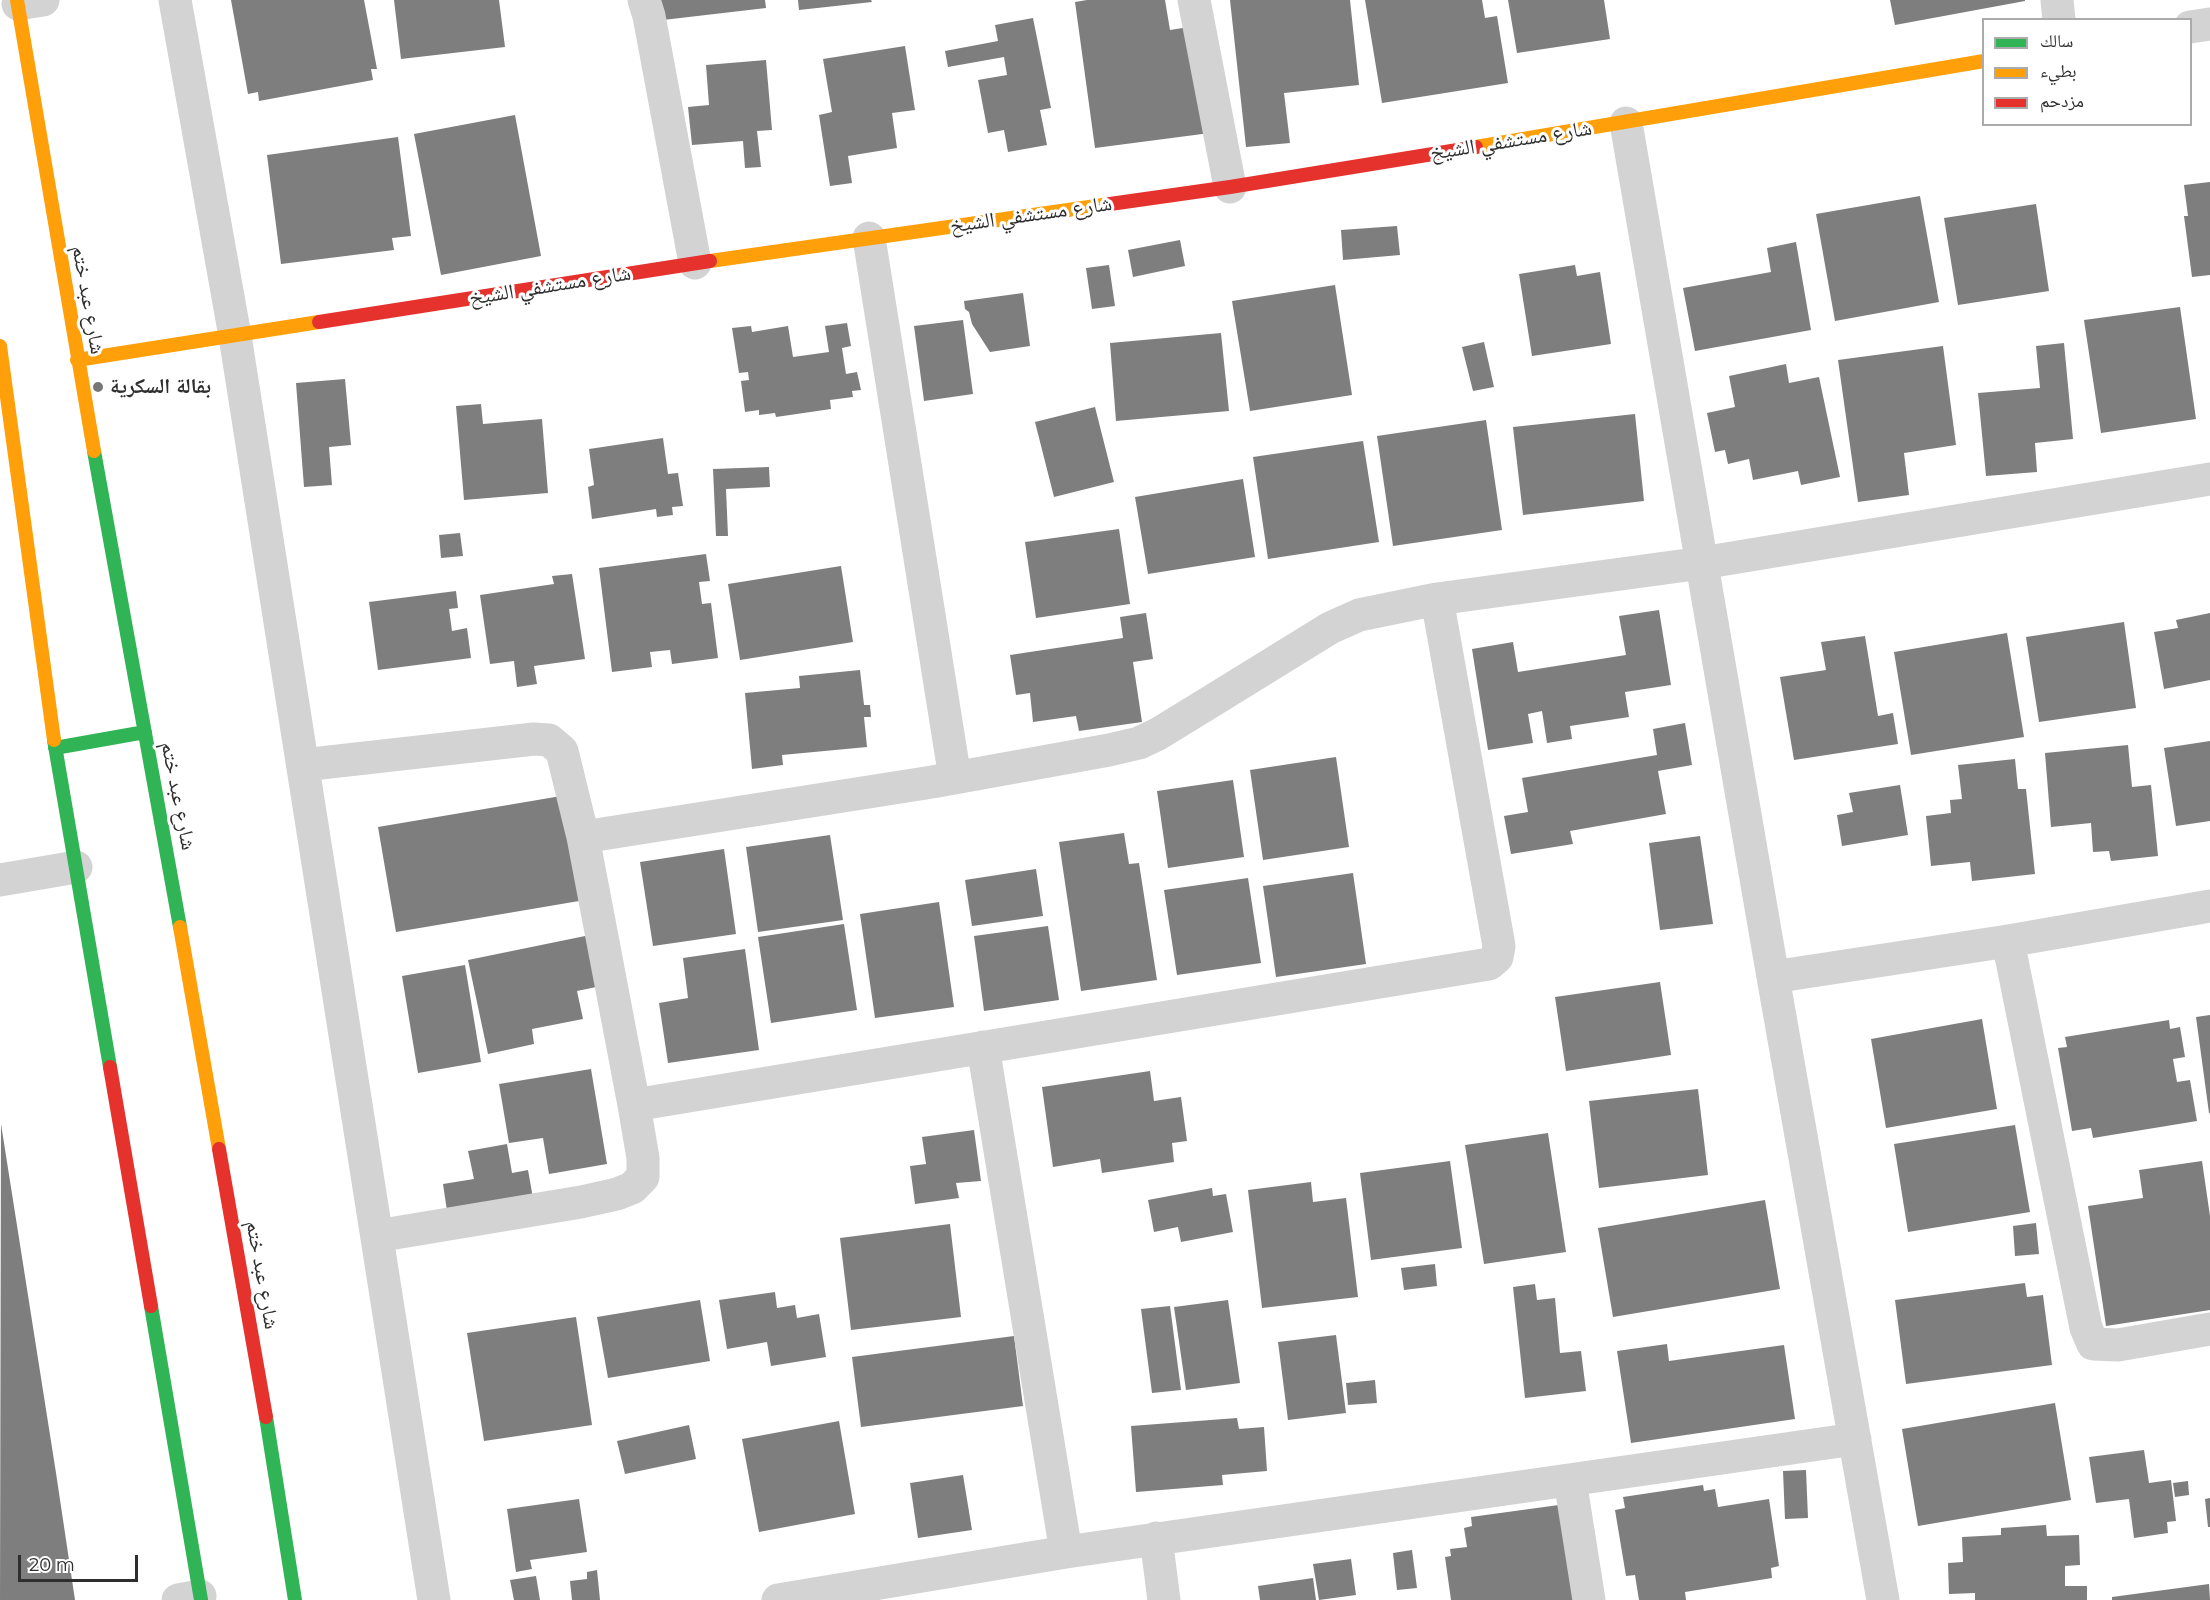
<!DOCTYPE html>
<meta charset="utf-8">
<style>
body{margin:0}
#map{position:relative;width:2210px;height:1600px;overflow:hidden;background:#fff;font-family:Montserrat,"Noto Naskh Arabic",sans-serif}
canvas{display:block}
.legend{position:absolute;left:1982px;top:18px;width:210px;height:108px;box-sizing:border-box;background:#fff;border:2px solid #ababab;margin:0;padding:8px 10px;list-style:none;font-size:18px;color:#2e2e2e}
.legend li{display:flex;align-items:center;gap:12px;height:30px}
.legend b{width:30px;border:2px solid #ababab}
.scale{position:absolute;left:18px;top:1555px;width:120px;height:27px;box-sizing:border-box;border:3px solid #2e2e2e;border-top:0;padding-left:8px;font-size:18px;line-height:21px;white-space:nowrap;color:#2e2e2e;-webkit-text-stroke:4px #fff;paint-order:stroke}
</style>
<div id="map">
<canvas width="2210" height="1600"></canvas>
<ul class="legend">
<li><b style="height:8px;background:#30b455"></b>سالك</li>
<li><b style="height:8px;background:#ff9f0a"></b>بطيء</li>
<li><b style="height:8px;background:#e5322d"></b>مزدحم</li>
</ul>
<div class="scale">20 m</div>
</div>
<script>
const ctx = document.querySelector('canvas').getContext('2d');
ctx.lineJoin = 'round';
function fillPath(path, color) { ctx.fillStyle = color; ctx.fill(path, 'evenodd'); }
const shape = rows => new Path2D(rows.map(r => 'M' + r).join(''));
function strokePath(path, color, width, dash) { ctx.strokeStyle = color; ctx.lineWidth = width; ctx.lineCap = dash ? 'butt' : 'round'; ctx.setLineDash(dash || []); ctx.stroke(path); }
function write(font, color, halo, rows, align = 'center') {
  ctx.font = font + ' Montserrat,"Noto Naskh Arabic",sans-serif'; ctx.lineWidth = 6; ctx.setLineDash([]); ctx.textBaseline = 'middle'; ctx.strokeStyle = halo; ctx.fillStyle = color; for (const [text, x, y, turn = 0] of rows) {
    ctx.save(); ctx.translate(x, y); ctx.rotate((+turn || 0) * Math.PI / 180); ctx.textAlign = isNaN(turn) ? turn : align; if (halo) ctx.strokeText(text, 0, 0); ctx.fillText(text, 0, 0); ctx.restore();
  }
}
fillPath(shape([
 [231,0,364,0,377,69,371,69,373,80,259,101,258,92,248,94],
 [394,0,499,0,505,47,401,59],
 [660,0,765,0,766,8,663,20],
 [798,0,871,0,872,2,799,10],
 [1087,0,1165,0,1170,30,1195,26,1210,133,1095,148,1075,2],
 [1230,0,1350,0,1359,85,1284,93,1290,143,1246,147],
 [1365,0,1482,0,1485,18,1497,16,1508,83,1382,103],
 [1508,0,1604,0,1610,39,1517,53],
 [1890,0,2025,0,2025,1,1895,25],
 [1033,18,1051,108,1040,110,1047,145,1008,152,1004,130,988,133,978,80,1007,75,1004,57,948,67,945,51,998,41,995,25],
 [905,46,915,110,892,113,897,148,848,156,852,183,830,186,819,115,832,112,823,59],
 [766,60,772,130,757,131,761,167,745,168,743,141,692,145,688,107,709,105,706,65],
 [515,115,541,256,441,275,414,134],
 [398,137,411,236,392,238,394,250,281,264,267,155],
 [2210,182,2210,275,2192,277,2184,216,2188,216,2184,185],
 [1920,196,1939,302,1835,321,1816,214],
 [2036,204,2049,291,1958,305,1944,218],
 [1397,226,1400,255,1343,260,1341,230],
 [1180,240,1185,266,1133,277,1128,250],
 [1796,242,1811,330,1695,351,1683,288,1771,272,1767,248],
 [1109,265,1115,306,1092,309,1086,268],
 [1575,265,1577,276,1600,272,1611,344,1532,356,1519,274],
 [1335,285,1352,395,1250,411,1232,301],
 [1023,293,1030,346,990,352,972,324,969,312,965,309,964,301],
 [2180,307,2196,419,2101,433,2084,320],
 [963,320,973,394,924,401,914,326],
 [847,323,851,346,842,348,846,374,857,372,861,390,852,391,853,397,830,400,831,409,776,417,775,413,759,415,759,410,745,412,741,381,749,380,748,372,739,373,732,328,751,326,752,332,788,326,793,357,829,352,825,326],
 [1221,333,1229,411,1116,421,1110,343],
 [1484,342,1494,387,1473,391,1462,347],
 [2064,343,2073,439,2035,443,2037,472,1986,476,1978,393,2040,388,2036,346],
 [1943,346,1956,445,1904,453,1909,495,1858,502,1838,360],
 [1786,364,1789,383,1819,377,1840,477,1801,485,1798,471,1753,480,1749,459,1728,464,1725,450,1715,452,1707,413,1735,407,1729,376],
 [345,379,351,445,329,447,332,485,304,487,296,383],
 [481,404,483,424,542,419,548,493,464,500,456,406],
 [1095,407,1114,482,1054,497,1035,422],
 [1635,414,1644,501,1523,515,1513,427],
 [1486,420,1502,530,1393,546,1377,436],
 [663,438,668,474,678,473,683,506,672,507,673,515,657,517,656,509,592,519,588,487,594,485,589,449],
 [1363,441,1379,542,1268,559,1253,457],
 [769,467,770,487,726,489,728,536,716,536,713,469],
 [1243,479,1255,557,1148,574,1135,497],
 [1119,529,1130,604,1036,618,1025,542],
 [460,533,463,556,441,558,439,535],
 [706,554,710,581,699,582,702,604,711,603,718,658,672,664,670,650,650,652,652,667,612,672,599,568],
 [841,566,853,642,740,660,728,584],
 [572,574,585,659,534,666,537,684,517,687,514,661,490,664,480,595,554,584,552,576],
 [456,591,458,608,449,609,452,631,467,628,471,658,378,670,369,602],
 [1659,610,1671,685,1625,692,1629,717,1570,726,1572,739,1547,743,1542,711,1528,714,1533,743,1488,750,1472,649,1513,642,1518,672,1626,655,1619,616],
 [1146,613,1153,659,1133,662,1142,722,1079,731,1076,716,1033,722,1030,693,1016,695,1010,655,1123,638,1120,617],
 [2210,613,2210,680,2164,689,2154,632,2178,628,2176,620],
 [2124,622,2136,708,2039,722,2026,637],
 [2007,633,2024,737,1911,755,1894,652],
 [1865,636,1878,716,1893,713,1898,744,1794,760,1780,677,1826,670,1821,642],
 [860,670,864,705,870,705,871,717,864,717,867,747,782,755,783,765,752,769,745,693,800,688,799,676],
 [1685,723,1692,765,1658,771,1666,814,1570,831,1573,844,1511,854,1504,816,1528,812,1522,778,1657,755,1653,729],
 [2210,741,2210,821,2176,826,2164,748],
 [2128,745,2132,787,2151,785,2158,856,2111,861,2109,851,2093,852,2091,823,2051,827,2045,753],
 [1336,757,1349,847,1263,860,1250,770],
 [2015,759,2018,789,2026,789,2035,874,1972,881,1970,862,1931,866,1926,816,1951,813,1950,800,1962,799,1958,765],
 [1233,780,1244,857,1168,868,1157,791],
 [1900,785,1908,835,1842,846,1837,815,1853,812,1849,793],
 [567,795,585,900,396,932,378,827],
 [1124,833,1129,864,1139,863,1157,980,1081,991,1059,842],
 [830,835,843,920,758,932,746,847],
 [1700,836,1713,924,1660,930,1649,843],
 [724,849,736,934,653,946,640,862],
 [1036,869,1043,916,972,926,965,880],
 [1353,873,1366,964,1276,977,1263,886],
 [1248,878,1261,963,1177,975,1164,890],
 [939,902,954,1007,875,1018,860,914],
 [844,924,857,1010,771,1023,758,937],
 [1048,926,1059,1000,984,1011,974,936],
 [590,935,601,986,577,991,583,1019,532,1029,534,1044,488,1054,468,960],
 [745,949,759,1050,668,1063,659,1003,688,998,683,958],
 [465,965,481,1062,418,1073,402,976],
 [1660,982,1671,1055,1566,1071,1555,997],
 [2210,1015,2210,1113,2209,1113,2196,1017],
 [1982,1019,1997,1109,1886,1128,1871,1039],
 [2169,1020,2170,1029,2180,1027,2185,1057,2173,1059,2177,1082,2190,1080,2197,1121,2093,1138,2091,1128,2072,1131,2058,1048,2067,1047,2065,1037],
 [591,1069,607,1164,549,1174,543,1138,509,1143,499,1084],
 [1150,1071,1154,1101,1181,1097,1187,1141,1172,1143,1174,1162,1102,1173,1100,1159,1053,1167,1042,1087],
 [1698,1089,1708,1175,1599,1188,1589,1101],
 [1,1124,56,1473,75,1600,0,1600],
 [2015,1125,2030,1212,1908,1232,1894,1144],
 [974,1130,981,1181,956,1183,959,1198,915,1204,910,1166,926,1164,922,1137],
 [1548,1133,1566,1252,1484,1264,1465,1145],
 [507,1144,512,1173,528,1170,533,1198,447,1211,443,1184,474,1179,468,1151],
 [1450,1161,1462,1248,1371,1260,1360,1173],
 [2202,1161,2210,1216,2210,1310,2106,1326,2088,1206,2143,1198,2139,1170],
 [1311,1182,1313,1202,1346,1198,1358,1297,1262,1308,1248,1190],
 [1212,1188,1213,1196,1226,1194,1233,1232,1181,1242,1178,1227,1154,1232,1148,1200],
 [1765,1200,1780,1289,1613,1317,1598,1228],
 [2036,1223,2039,1254,2015,1256,2013,1226],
 [950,1224,961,1317,851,1330,840,1238],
 [1435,1264,1437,1286,1404,1290,1401,1268],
 [2025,1283,2027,1297,2043,1295,2052,1365,1906,1384,1895,1300],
 [1535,1284,1537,1300,1555,1298,1560,1353,1581,1351,1586,1391,1525,1398,1513,1287],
 [775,1292,777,1308,795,1305,797,1318,819,1314,826,1357,771,1366,767,1342,727,1349,719,1300],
 [700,1300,710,1361,608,1378,597,1317],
 [1228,1300,1240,1383,1186,1390,1174,1307],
 [1170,1306,1181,1390,1152,1393,1141,1309],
 [576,1317,592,1425,484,1441,467,1333],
 [1336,1335,1346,1413,1288,1420,1278,1342],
 [1014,1336,1023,1406,861,1427,852,1357],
 [1667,1344,1669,1361,1784,1345,1795,1419,1631,1443,1617,1351],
 [1375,1380,1377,1403,1348,1405,1346,1383],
 [2055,1403,2071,1500,1918,1526,1902,1429],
 [1237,1418,1239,1429,1264,1427,1267,1471,1222,1475,1223,1485,1136,1492,1131,1426],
 [839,1421,855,1514,759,1532,742,1439],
 [689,1425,696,1459,625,1474,617,1441],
 [2144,1450,2149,1483,2171,1480,2176,1521,2167,1522,2168,1533,2134,1538,2129,1499,2096,1503,2089,1457],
 [1806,1470,1808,1518,1785,1519,1783,1471],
 [963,1475,972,1530,918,1538,910,1483],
 [2188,1481,2189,1495,2175,1497,2173,1483],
 [1703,1485,1704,1491,1715,1489,1718,1507,1769,1499,1779,1566,1771,1568,1772,1578,1685,1592,1686,1600,1639,1600,1635,1575,1626,1576,1615,1510,1625,1508,1623,1497],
 [2210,1498,2210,1527,2208,1527,2205,1499],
 [579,1499,587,1552,530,1560,532,1569,516,1572,507,1509],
 [1566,1504,1579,1600,1451,1600,1445,1557,1451,1556,1450,1549,1467,1547,1464,1528,1472,1526,1471,1517],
 [2046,1525,2047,1536,2079,1535,2080,1565,2065,1566,2065,1586,2087,1586,2087,1600,1975,1600,1975,1593,1949,1594,1948,1563,1963,1562,1962,1537,2001,1535,2001,1528],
 [1412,1550,1417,1588,1397,1590,1393,1553],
 [1351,1559,1356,1595,1319,1600,1313,1564],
 [597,1570,600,1600,572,1600,570,1581,587,1579,587,1572],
 [536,1576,540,1600,514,1600,510,1580],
 [1313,1578,1316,1600,1260,1600,1258,1586],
 [2209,1584,2210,1600,2112,1600,2112,1597]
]), '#7e7e7e');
strokePath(shape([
 [175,0,235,336,434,1600],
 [644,0,649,16,695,263],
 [1194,0,1230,187],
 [2057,0,2059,20],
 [18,4,43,0],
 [2190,27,2210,24],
 [1626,123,1773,977,1883,1600],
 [869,238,955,778],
 [303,765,534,739,549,740,562,751,583,837,634,1105,1489,964,1497,957,1499,946,1437,599],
 [583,837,932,782,1109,750,1139,743,1158,734,1215,699,1330,628,1359,615,1437,599,1702,563,2210,479],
 [0,880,76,867],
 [2008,941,2086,1328,2093,1344,2118,1345,2210,1329],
 [1773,977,2008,941,2210,906],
 [983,1047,1066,1552],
 [377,1236,581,1202,617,1194,632,1188,643,1177,643,1158,634,1105],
 [1570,1480,1589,1600],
 [1156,1538,1164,1600],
 [178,1600,200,1596],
 [778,1600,1066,1552,1855,1439]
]), '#d3d3d3', 33);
strokePath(shape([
 [94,451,180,927],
 [54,740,110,1067],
 [55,748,145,732],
 [151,1306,201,1600],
 [266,1417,295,1600]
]), '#30b455', 14);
strokePath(shape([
 [17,0,94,451],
 [1476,147,1984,61],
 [710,261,1110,204],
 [0,346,54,740],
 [77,360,319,322],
 [180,927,219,1149]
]), '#ff9f0a', 14);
strokePath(shape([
 [1110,204,1230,187,1476,147],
 [319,322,710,261],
 [110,1067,151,1306],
 [219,1149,266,1417]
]), '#e5322d', 14);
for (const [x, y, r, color] of [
 [98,387,6,"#777"]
]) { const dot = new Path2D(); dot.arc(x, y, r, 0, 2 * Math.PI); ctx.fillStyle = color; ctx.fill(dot); strokePath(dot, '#fff', 2); }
write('21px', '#2e2e2e', '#fff', [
 ["شارع مستشفي الشيخ",1511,141,-9],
 ["شارع مستشفي الشيخ",1031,215,-8],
 ["شارع مستشفي الشيخ",550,286,-9],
 ["شارع عبد ختم",88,300,80],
 ["شارع عبد ختم",178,796,79],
 ["شارع عبد ختم",262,1275,80]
]);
write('bold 21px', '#2e2e2e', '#fff', [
 ["بقالة السكرية",110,387]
], 'left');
</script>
